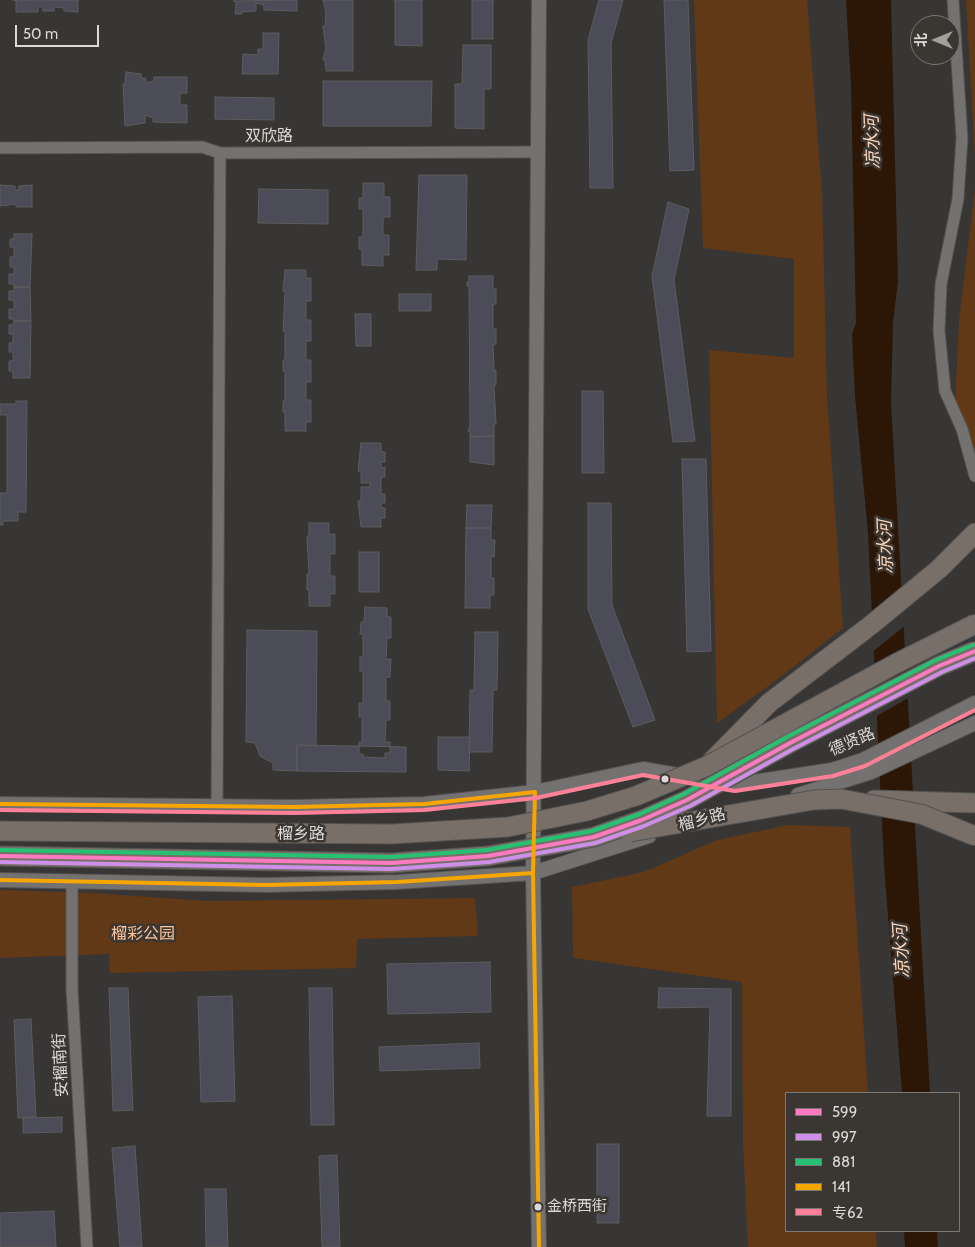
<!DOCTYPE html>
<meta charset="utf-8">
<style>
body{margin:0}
#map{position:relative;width:975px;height:1247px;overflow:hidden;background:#383634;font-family:Cabin,"Noto Sans SC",sans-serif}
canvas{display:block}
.legend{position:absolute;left:785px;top:1092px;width:175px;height:140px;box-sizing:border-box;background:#3a3632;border:1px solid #7a7774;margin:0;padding:6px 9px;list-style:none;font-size:15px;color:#dbd8d6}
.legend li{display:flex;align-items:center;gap:10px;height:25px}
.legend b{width:25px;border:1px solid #7a7774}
.north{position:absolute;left:910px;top:15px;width:50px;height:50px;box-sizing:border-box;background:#3a3632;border:1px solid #7a7774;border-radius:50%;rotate:270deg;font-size:14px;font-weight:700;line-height:20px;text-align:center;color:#dbd8d6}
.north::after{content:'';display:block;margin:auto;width:18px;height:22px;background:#a29f9d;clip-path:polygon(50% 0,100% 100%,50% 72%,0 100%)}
.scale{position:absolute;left:15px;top:25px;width:84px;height:22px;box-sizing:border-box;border:2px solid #dbd8d6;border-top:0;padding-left:6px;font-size:15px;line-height:18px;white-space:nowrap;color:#dbd8d6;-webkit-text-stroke:4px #3a3632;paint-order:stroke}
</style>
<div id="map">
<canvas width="975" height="1247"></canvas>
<ul class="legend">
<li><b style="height:6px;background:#fe7ac1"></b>599</li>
<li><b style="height:6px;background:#ce8fe9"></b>997</li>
<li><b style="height:6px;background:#26c172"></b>881</li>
<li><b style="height:6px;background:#f7a600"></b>141</li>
<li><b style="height:6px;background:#ff8098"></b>专62</li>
</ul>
<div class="north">北</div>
<div class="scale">50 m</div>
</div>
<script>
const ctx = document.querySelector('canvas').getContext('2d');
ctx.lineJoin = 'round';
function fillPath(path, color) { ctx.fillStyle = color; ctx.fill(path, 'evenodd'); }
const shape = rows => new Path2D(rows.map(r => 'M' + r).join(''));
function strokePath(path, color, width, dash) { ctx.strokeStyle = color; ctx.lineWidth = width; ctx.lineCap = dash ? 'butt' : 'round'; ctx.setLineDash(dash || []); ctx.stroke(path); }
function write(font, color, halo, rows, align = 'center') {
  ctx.font = font + ' Cabin,"Noto Sans SC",sans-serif'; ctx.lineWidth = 5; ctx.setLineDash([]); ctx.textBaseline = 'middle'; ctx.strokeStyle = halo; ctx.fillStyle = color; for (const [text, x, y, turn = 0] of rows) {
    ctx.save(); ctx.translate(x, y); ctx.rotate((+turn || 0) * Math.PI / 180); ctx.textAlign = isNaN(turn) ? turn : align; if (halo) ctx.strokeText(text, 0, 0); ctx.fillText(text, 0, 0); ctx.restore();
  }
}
fillPath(shape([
 [694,0,807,0,822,193,827,395,843,628,774,682,717,723,709,350,794,358,794,259,703,248],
 [966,0,975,0,975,158],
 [975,188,975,464,954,424,959,321],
 [788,825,850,827,868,1093,786,1093,786,1231,876,1231,877,1247,748,1247,743,1142,742,982,573,958,572,887,644,872,717,840],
 [0,890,92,893,207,901,475,898,478,936,357,939,356,968,110,973,109,954,0,958]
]), '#613916');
fillPath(shape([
 [846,0,891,0,898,281,893,323,891,403,930,1093,902,1093,884,865,868,533,855,396,852,334,856,323,851,85],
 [904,1231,937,1231,938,1247,905,1247]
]), '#2c1707');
fillPath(shape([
 [905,608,906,625,871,653,871,639],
 [908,651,910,697,875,717,872,670]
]), '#383634');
const building = shape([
 [13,0,78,0,78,12,64,11,64,8,54,7,54,11,43,11,43,7,38,7,38,12,16,12,16,1,13,0],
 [297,0,297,11,264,10,264,5,256,3,256,11,242,12,242,14,235,14,236,1,233,1,297,0],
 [323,0,353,0,353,71,326,71,325,60,323,60,326,48,323,26,325,26,326,12,323,0],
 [395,0,422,0,422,46,395,45,395,0],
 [472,0,493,0,493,39,472,39,472,0],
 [599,0,623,0,611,43,613,188,590,188,588,40,599,0],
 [664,0,688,0,694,170,670,171,664,0],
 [263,33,279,33,278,74,242,74,243,54,258,55,258,49,263,49,263,33],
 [463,45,491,45,491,89,484,89,484,129,455,128,455,84,462,84,463,45],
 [126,72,141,74,141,78,146,78,146,83,154,81,154,77,187,77,187,93,180,93,180,105,187,105,187,123,153,122,153,118,145,115,145,123,125,126,123,84,125,84,126,72],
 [323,81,432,81,431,126,323,126,323,81],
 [215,97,274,98,274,120,215,119,215,97],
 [419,175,467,175,466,260,437,259,437,270,416,270,419,175],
 [363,183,384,183,384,197,390,197,390,217,383,217,383,235,389,235,389,255,383,255,383,266,362,265,362,249,359,249,359,237,363,237,363,209,359,209,359,198,363,198,363,183],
 [0,185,15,186,15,190,19,190,19,186,32,185,32,207,16,207,16,204,0,206,0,185],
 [259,189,328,190,328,224,258,223,259,189],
 [668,202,689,209,674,280,695,441,673,442,652,276,668,202],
 [14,234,32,234,30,287,14,287,14,284,9,284,9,274,14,274,14,267,10,267,10,257,14,257,14,247,10,247,10,239,14,239,14,234],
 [285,270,306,270,306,278,311,278,311,301,306,301,306,320,311,320,311,341,306,341,306,360,311,360,311,382,306,382,306,400,311,400,311,422,306,422,306,431,285,431,285,412,283,412,283,401,285,401,285,371,283,371,283,360,285,360,285,331,283,331,285,291,283,291,285,270],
 [469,276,493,276,493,289,496,289,496,304,493,304,493,329,496,329,496,344,493,344,494,370,496,370,496,385,494,385,496,424,494,424,494,436,470,437,470,431,468,431,470,425,469,286,467,286,467,282,469,282,469,276],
 [14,287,30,287,31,321,14,321,14,319,9,319,9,309,14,309,14,300,9,300,9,291,14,291,14,287],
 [399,294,431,294,431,311,399,311,399,294],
 [355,314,371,314,371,346,356,346,355,314],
 [14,321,31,321,30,378,13,378,13,371,9,371,9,361,13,361,13,352,9,352,9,343,13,343,13,334,9,334,9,325,13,325,14,321],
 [582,391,603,391,604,473,582,473,582,391],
 [16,401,27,401,26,512,18,512,18,521,3,521,3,525,0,525,0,493,7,493,7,415,0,415,0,404,16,404,16,401],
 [494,436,494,465,470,462,470,437,494,436],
 [361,443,381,443,381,452,385,452,385,462,381,462,381,468,385,467,385,477,381,477,381,494,385,494,385,503,381,503,381,508,385,508,385,518,381,518,381,527,361,527,358,501,361,501,361,487,370,487,370,483,361,483,361,471,358,471,361,443],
 [682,459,706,459,711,651,687,652,682,459],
 [588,503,611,503,612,605,655,720,633,727,588,609,588,503],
 [467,505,492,505,491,528,466,528,467,505],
 [309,523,329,523,329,534,335,534,335,554,330,554,330,576,335,576,335,594,330,594,330,606,309,606,309,590,307,590,307,574,309,574,307,536,309,536,309,523],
 [466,528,491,528,491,540,495,540,494,557,491,556,491,578,494,578,494,595,490,595,490,608,465,608,466,528],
 [359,552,379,552,379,592,359,592,359,552],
 [365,607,387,608,387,617,391,617,391,638,387,638,386,659,391,659,390,677,386,677,386,701,390,701,390,720,386,720,385,742,390,742,390,753,385,753,385,758,363,757,363,754,359,754,359,742,362,742,362,717,359,717,359,703,363,703,363,671,360,671,360,657,363,657,363,634,360,634,361,622,364,622,365,607],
 [247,630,317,631,316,746,297,745,297,771,273,770,273,763,260,756,255,743,246,742,247,630],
 [475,632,498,632,497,690,493,690,492,752,469,752,470,690,474,690,475,632],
 [438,737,470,737,469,771,438,770,438,737],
 [297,745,406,747,406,772,297,771,297,745],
 [490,962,491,1012,388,1014,387,964,490,962],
 [109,988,128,988,133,1110,113,1111,109,988],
 [309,988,332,988,334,1125,311,1125,309,988],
 [659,988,731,989,731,1116,707,1116,710,1007,658,1008,659,988],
 [232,996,235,1101,201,1102,198,997,232,996],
 [31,1019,36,1117,18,1118,14,1020,31,1019],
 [479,1043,480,1068,380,1071,379,1047,479,1043],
 [62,1117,62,1132,23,1133,23,1118,62,1117],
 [597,1144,619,1144,619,1223,597,1223,597,1144],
 [135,1146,142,1247,120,1247,112,1148,135,1146],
 [337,1155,340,1247,322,1247,319,1156,337,1155],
 [205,1189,226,1189,228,1247,206,1247,205,1189],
 [54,1211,56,1247,0,1247,0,1213,54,1211]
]);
fillPath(building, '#4c4b58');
strokePath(building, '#5d5c5d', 1);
const minor = shape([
 [953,0,962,138,958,199,941,284,939,331,945,391,962,429,975,476],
 [0,148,202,147,220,153,538,152],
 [217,806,220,153],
 [72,882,72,989,87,1247]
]);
const tertiary = shape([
 [798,795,871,772,975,723],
 [0,804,294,807,424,804,535,792,643,769,734,785,832,770,863,760,975,703],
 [0,880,266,885,397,882,533,873,649,836],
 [539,1247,533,873,539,0]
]);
const trunk = shape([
 [712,761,769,703,871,625,939,569,975,533],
 [874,800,975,803]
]);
strokePath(minor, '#545251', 13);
strokePath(tertiary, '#545251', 16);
strokePath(trunk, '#545251', 21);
strokePath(minor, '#747270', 11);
strokePath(tertiary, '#747270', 14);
strokePath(trunk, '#786f68', 19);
const trunkBridge = shape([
 [0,831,392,834,508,827,587,811,636,796,707,766,897,663,975,624],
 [630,832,814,800,841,799,921,814,975,836],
 [0,856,391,863,488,856,594,837,642,820,687,800,790,743,939,666,975,651]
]);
strokePath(trunkBridge, '#545251', 21, []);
strokePath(trunkBridge, '#786f68', 19);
strokePath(shape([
 [0,856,391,863,488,856,594,837,642,820,687,800,790,743,939,666,975,651]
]), '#fe7ac1', 4);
strokePath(shape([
 [0,862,391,869,489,862,595,843,644,826,690,806,793,749,942,672,975,658]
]), '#ce8fe9', 4);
strokePath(shape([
 [0,850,391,857,487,850,592,831,640,814,684,794,787,737,936,660,973,645]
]), '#26c172', 4);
strokePath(shape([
 [0,804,294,807,424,804,535,792,533,873,539,1247],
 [0,880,266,885,397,882,533,873]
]), '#f7a600', 4);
strokePath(shape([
 [0,810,294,813,424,810,536,798,643,775,735,791,833,776,865,766,975,710]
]), '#ff8098', 4);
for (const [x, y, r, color] of [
 [665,779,4.5,"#dbd8d6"],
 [538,1207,4.5,"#dbd8d6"]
]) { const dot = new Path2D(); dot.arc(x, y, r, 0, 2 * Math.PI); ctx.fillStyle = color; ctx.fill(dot); strokePath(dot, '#3a3632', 2); }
write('15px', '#dbd8d6', '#3a3632', [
 ["金桥西街",547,1207]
], 'left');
write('16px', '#dbd8d6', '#3a3632', [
 ["双欣路",269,136],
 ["德贤路",852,742,-23],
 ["榴乡路",702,820,-15],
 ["榴乡路",301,834],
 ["安榴南街",61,1065,-93]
]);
write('16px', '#ffc499', '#3a3632', [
 ["榴彩公园",143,934]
]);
write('italic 18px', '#fcd4b8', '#3a3632', [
 ["凉水河",873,142,-92],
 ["凉水河",886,547,-92],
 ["凉水河",902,951,-93]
]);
</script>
